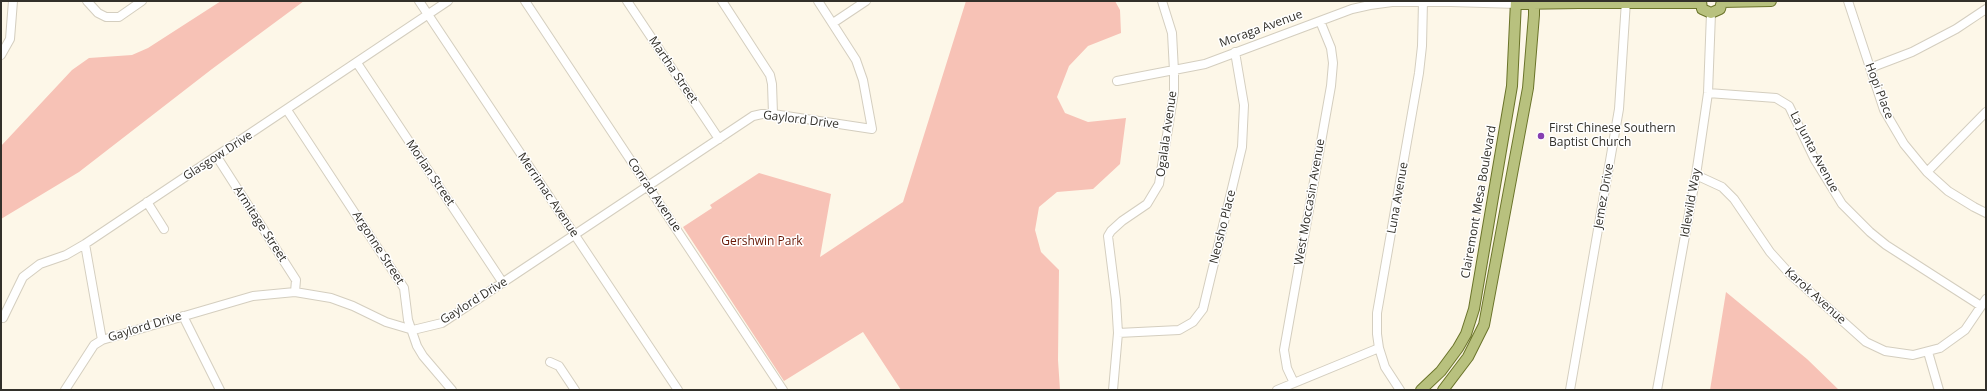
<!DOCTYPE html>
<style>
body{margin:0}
#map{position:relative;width:1987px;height:391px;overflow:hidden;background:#fdf7e8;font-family:"Open Sans",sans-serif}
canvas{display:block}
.frame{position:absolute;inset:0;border:2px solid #32302a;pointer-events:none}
</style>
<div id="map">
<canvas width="1987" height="391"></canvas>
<div class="frame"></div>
</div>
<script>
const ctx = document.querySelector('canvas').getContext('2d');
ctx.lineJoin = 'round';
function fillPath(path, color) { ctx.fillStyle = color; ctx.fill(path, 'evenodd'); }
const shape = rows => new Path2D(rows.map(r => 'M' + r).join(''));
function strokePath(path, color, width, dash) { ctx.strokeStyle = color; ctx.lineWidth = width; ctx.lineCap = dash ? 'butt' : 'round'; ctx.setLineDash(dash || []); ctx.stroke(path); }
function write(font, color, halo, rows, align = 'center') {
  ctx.font = font + ' "Open Sans",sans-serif'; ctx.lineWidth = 3; ctx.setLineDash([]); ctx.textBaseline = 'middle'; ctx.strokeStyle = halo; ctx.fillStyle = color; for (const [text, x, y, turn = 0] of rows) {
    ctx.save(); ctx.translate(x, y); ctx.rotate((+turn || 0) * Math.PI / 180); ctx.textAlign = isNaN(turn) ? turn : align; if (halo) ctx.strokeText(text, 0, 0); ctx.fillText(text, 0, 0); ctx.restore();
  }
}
fillPath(shape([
 [221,1,304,1,212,69,79,172,1,219,1,146,72,70,89,58,132,55,148,48],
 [966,1,1115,1,1120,10,1121,33,1088,46,1069,66,1057,97,1065,113,1088,122,1126,118,1120,164,1093,189,1057,192,1039,207,1035,230,1041,252,1059,270,1058,360,1060,390,901,390,863,332,784,381,683,227,712,208,710,205,759,173,831,194,820,257,903,202],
 [1726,292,1807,359,1839,390,1710,390]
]), '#f7c2b6');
const minor = shape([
 [87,1,98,13,106,17,119,17,142,1],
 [419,1,678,390],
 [525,1,783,390],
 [627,1,719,139],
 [722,1,770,75,772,84,773,114],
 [1848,1,1884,110,1904,144,1927,172,1948,191,1974,207,1986,213],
 [833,23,866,1],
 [1,55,10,39,13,1],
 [357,63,503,283],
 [1870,68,1912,52,1956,29,1986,9],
 [1117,81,1205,64,1352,9,1370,5,1392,2,1451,2,1517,4],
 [1708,93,1776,98,1789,106,1815,160,1842,204,1870,232,1886,245,1981,306],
 [287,110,404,288,408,320,417,346,423,356,452,390],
 [217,157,296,280,295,292],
 [1927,172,1986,112],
 [1696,175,1722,187,1734,199,1770,252,1789,273,1866,342,1885,351,1913,355,1940,348,1965,330,1986,299],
 [147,202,164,229],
 [85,244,102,340],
 [183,316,220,390],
 [3,318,23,277,40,264,66,255,85,244,448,1],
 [1118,333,1179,330,1193,322,1203,309,1242,147,1244,105,1235,52],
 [1928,352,1939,390],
 [550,362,559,366,575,390],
 [1294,383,1287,368,1284,350,1331,86,1333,63,1331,48,1320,21],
 [65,390,94,345,102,340,253,296,295,292,331,298,353,306,386,322,413,330,442,323,753,116,762,114,773,114,872,129,863,80,856,60,818,1],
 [1113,390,1118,333,1116,300,1108,236,1111,231,1122,221,1147,204,1159,184,1174,92,1174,71,1172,33,1162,1],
 [1277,390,1379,348],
 [1400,390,1385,367,1379,348,1377,334,1377,313,1419,73,1422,46,1423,1],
 [1570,390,1619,109,1626,1],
 [1657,390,1696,175,1708,93,1711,13]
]);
const major = shape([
 [1701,1,1702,9,1711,13,1720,9,1722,1],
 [1722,2,1771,1],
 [1517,4,1579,3,1700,3],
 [1421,390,1441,371,1458,348,1466,334,1474,309,1512,86,1516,1],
 [1443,390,1468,357,1484,325,1528,88,1534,15,1534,1]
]);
strokePath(minor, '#d4cebf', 10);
strokePath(major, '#6a7329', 12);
strokePath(minor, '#fff', 8);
strokePath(major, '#b8c17e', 10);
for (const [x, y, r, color] of [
 [1541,136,4,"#863fb1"]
]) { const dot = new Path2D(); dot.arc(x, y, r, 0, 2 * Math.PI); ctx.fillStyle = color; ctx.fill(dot); strokePath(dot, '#fff', 1.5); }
write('12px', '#32302a', '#fff', [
 ["Moraga Avenue",1261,29,-20],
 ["Martha Street",673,70,56],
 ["Hopi Place",1879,91,69],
 ["Gaylord Drive",801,120,7],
 ["Ogalala Avenue",1167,134,-82],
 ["La Junta Avenue",1814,152,62],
 ["Glasgow Drive",218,156,-33],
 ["Morlan Street",430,173,56],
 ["Merrimac Avenue",548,195,56],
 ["Conrad Avenue",654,195,56],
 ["Jemez Drive",1604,196,-80],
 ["Luna Avenue",1398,198,-80],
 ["West Moccasin Avenue",1310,202,-80],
 ["Clairemont Mesa Boulevard",1479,202,-80],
 ["Idlewild Way",1691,203,-80],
 ["Armitage Street",260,224,57],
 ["Neosho Place",1223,227,-76],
 ["Argonne Street",378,248,57],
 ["Karok Avenue",1815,296,42],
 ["Gaylord Drive",474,301,-32],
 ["Gaylord Drive",145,327,-17]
]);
write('12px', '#32302a', '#fff', [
 ["First Chinese Southern",1549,129],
 ["Baptist Church",1549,143]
], 'left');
write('12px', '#681806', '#fff', [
 ["Gershwin Park",762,242]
]);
</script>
